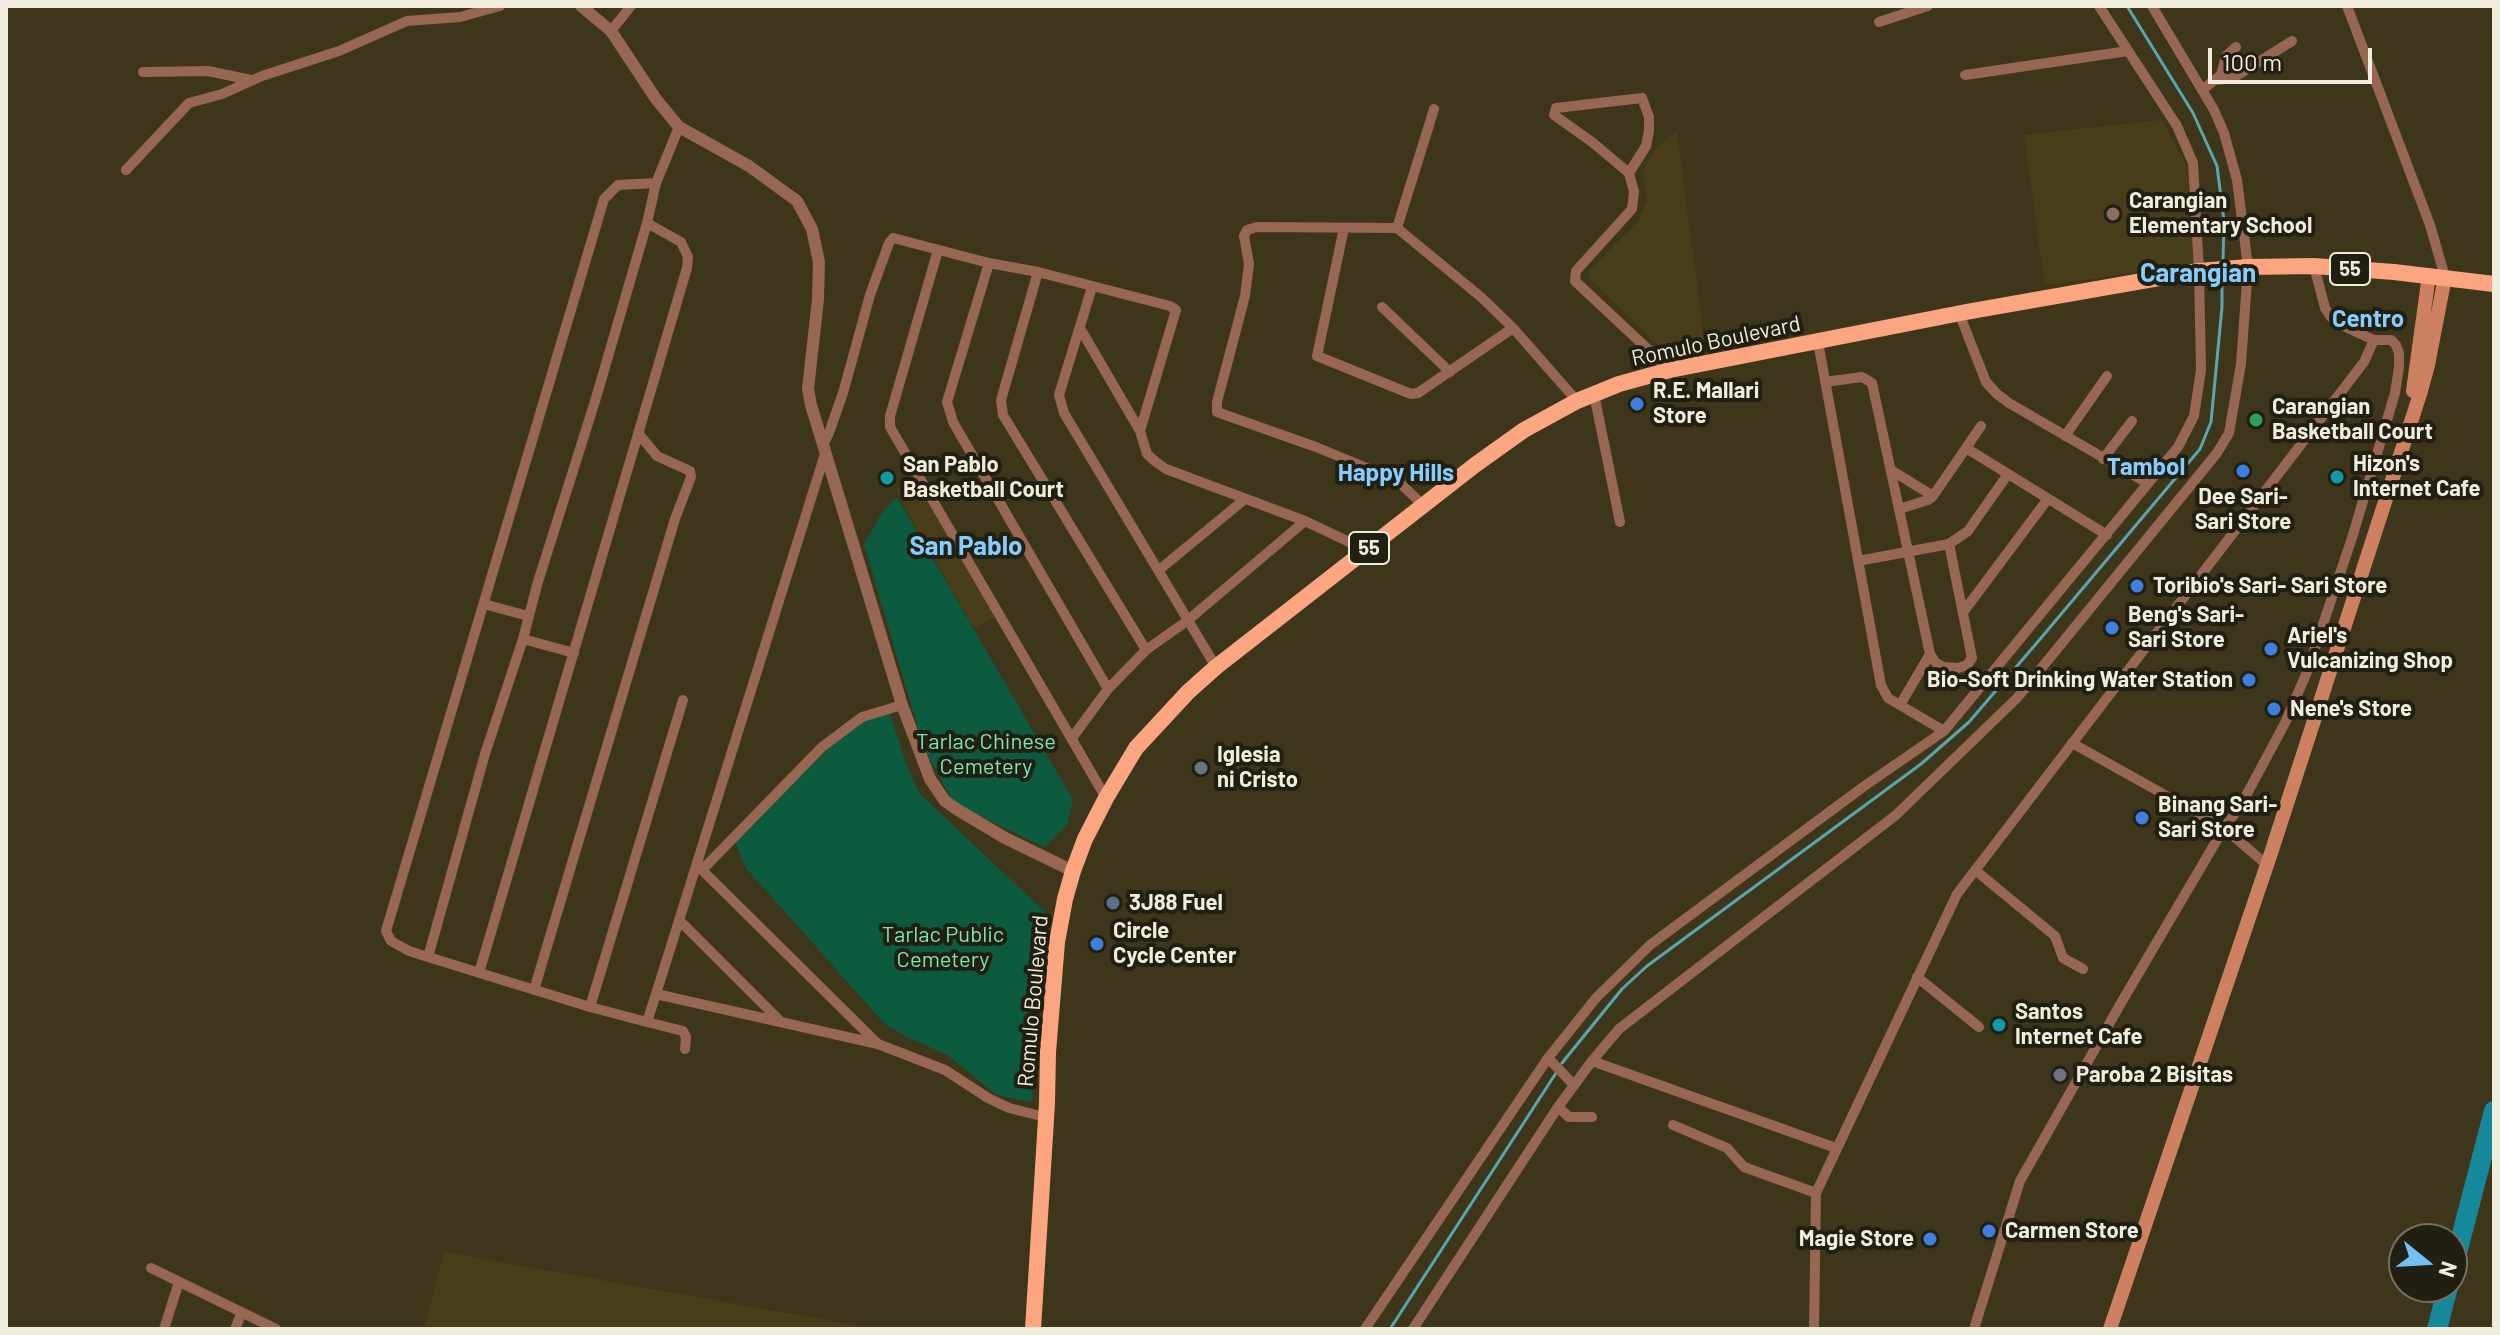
<!DOCTYPE html>
<style>
body{margin:0}
#map{position:relative;width:2500px;height:1335px;overflow:hidden;background:#3e361a;font-family:Barlow,sans-serif}
canvas{display:block}
.frame{position:absolute;inset:0;border:8px solid #f1eddc;pointer-events:none}
.north{position:absolute;left:2388px;top:1223px;width:80px;height:80px;box-sizing:border-box;background:#211e12;border:2px solid #747163;border-radius:50%;rotate:108deg;font-size:22px;font-weight:700;line-height:32px;text-align:center;color:#f1eddc}
.north::after{content:'';display:block;margin:auto;width:28px;height:36px;background:#72c1f5;clip-path:polygon(50% 0,100% 100%,50% 72%,0 100%)}
.scale{position:absolute;left:2208px;top:48px;width:164px;height:36px;box-sizing:border-box;border:4px solid #f1eddc;border-top:0;padding-left:10px;font-size:24px;line-height:28px;white-space:nowrap;color:#f1eddc;-webkit-text-stroke:6px #211e12;paint-order:stroke}
</style>
<div id="map">
<canvas width="2500" height="1335"></canvas>
<div class="frame"></div>
<div class="north">N</div>
<div class="scale">100 m</div>
</div>
<script>
const ctx = document.querySelector('canvas').getContext('2d');
ctx.lineJoin = 'round';
function fillPath(path, color) { ctx.fillStyle = color; ctx.fill(path, 'evenodd'); }
const shape = rows => new Path2D(rows.map(r => 'M' + r).join(''));
function strokePath(path, color, width, dash) { ctx.strokeStyle = color; ctx.lineWidth = width; ctx.lineCap = dash ? 'butt' : 'round'; ctx.setLineDash(dash || []); ctx.stroke(path); }
function write(font, color, halo, rows, align = 'center') {
  ctx.font = font + ' Barlow,sans-serif'; ctx.lineWidth = 8; ctx.setLineDash([]); ctx.textBaseline = 'middle'; ctx.strokeStyle = halo; ctx.fillStyle = color; for (const [text, x, y, turn = 0] of rows) {
    ctx.save(); ctx.translate(x, y); ctx.rotate((+turn || 0) * Math.PI / 180); ctx.textAlign = isNaN(turn) ? turn : align; if (halo) ctx.strokeText(text, 0, 0); ctx.fillText(text, 0, 0); ctx.restore();
  }
}
fillPath(shape([
 [2162,120,2186,164,2195,265,2045,285,2024,135],
 [1677,131,1705,349,1668,355,1590,279,1588,272,1638,221,1647,201,1643,170,1657,147],
 [912,474,997,616,974,628,895,490],
 [444,1252,876,1329,424,1329]
]), '#483f1a');
fillPath(shape([
 [897,497,1073,800,1067,825,1044,847,954,803,924,749,864,544,881,514],
 [888,708,907,766,920,794,1046,913,1040,961,1032,1102,997,1095,946,1054,908,1038,883,1022,745,867,734,840,864,715]
]), '#0c5b3e');
strokePath(shape([
 [2127,6,2193,113,2217,166,2224,221,2223,260],
 [1562,1063,1622,989,1647,966,1921,764,1969,722,2041,638,2200,449,2211,422,2222,307,2222,284],
 [1390,1329,1556,1073]
]), '#58a6af', 3);
strokePath(shape([
 [2452,1272,2494,1111],
 [2437,1329,2448,1287]
]), '#16889c', 20);
strokePath(shape([
 [2347,6,2430,225,2445,277],
 [1879,22,1928,6],
 [611,31,631,6],
 [143,72,208,71,251,80],
 [1965,75,2128,51],
 [2215,80,2233,78,2292,41],
 [2202,90,2221,75,2226,56,2236,47],
 [126,170,189,103,222,94,262,76,339,51,407,21,460,17,500,6],
 [1629,173,1646,146,1649,131,1649,117,1642,98,1556,108,1554,115,1592,142,1629,173,1634,192,1632,209,1576,271,1575,281,1670,370],
 [1344,228,1317,356,1411,394,1418,393,1513,328],
 [1397,228,1434,109],
 [938,250,890,416,890,427,1106,798],
 [989,263,947,402,953,422,1108,689],
 [1038,272,1001,400,1003,415,1146,650],
 [1092,287,1059,395,1064,413,1216,667],
 [1382,307,1450,372],
 [1959,313,1986,382,1997,394,2009,403,2147,483],
 [1080,328,1140,431,1147,454,1156,462,1166,469,1305,521,1366,550],
 [1818,342,1881,685,1888,698,1944,731],
 [1825,382,1862,377,1872,383,1930,654,1936,663,1944,667,1958,668,1967,665,1972,658,1949,544],
 [1594,394,1620,522],
 [2065,436,2107,376],
 [823,445,829,433,843,393,870,295,889,243,893,238,989,263,1038,272,1170,306,1176,310,1140,431],
 [1966,448,1981,426],
 [825,454,656,994,878,1044],
 [2103,459,2132,421],
 [1891,470,1933,496],
 [1423,505,1401,484,1391,478,1316,447,1217,412,1217,402,1245,296,1249,264,1244,236,1247,230,1257,227,1397,228,1481,297,1513,328,1577,401],
 [1899,509,1928,500,1933,496,1966,448,2107,535],
 [1858,561,1949,544,1968,531,2008,474],
 [1159,570,1245,499],
 [484,604,528,616],
 [1964,611,2047,500],
 [523,639,574,653],
 [1900,705,1930,654],
 [1072,738,1108,689,1146,650,1187,621,1305,521],
 [2072,743,2224,828,2267,865],
 [696,867,702,870,878,1044,945,1070,988,1098,1009,1108,1045,1117],
 [702,870,822,747,862,717,902,705],
 [1975,870,2055,936,2063,958,2083,969],
 [679,920,779,1020],
 [428,957,409,951,391,941,386,931,604,199,618,185,656,183],
 [479,973,687,268,688,257,681,242,647,223],
 [1917,977,1979,1027],
 [534,990,675,519,691,477,690,471,657,456,638,433],
 [656,994,647,1022,590,1007,428,957,485,754,523,639,537,585,596,398,647,223,656,183,679,127],
 [590,1007,683,700],
 [647,1022,683,1031,686,1037,685,1049],
 [1548,1058,1574,1085],
 [1592,1061,1836,1148],
 [1558,1107,1569,1117,1592,1117],
 [1673,1125,1727,1148,1744,1167,1816,1193],
 [151,1268,276,1329],
 [164,1329,179,1282],
 [235,1329,242,1312],
 [1365,1329,1548,1058,1596,998,1650,945,1863,787,1944,731,2178,447,2194,416,2201,370,2199,271,2193,163,2177,126,2099,6],
 [1413,1329,1558,1107,1592,1061,1619,1029,1896,815,2017,698,2217,453,2229,433,2241,364,2248,267,2237,180,2224,133,2214,110,2152,6],
 [1814,1329,1816,1193,1957,894,2364,362,2374,340],
 [1974,1329,2020,1181,2121,1003,2224,828,2241,805,2285,723,2307,672,2352,538,2395,393,2399,367,2399,353,2396,345,2391,340,2374,340,2339,324,2331,317,2325,308,2314,266]
]), '#986753', 10);
strokePath(shape([
 [581,6,611,31,656,99,679,127,749,166,797,201,812,229,819,262,818,299,808,389,811,405,902,705,930,779,945,801,958,810,1005,838,1073,871]
]), '#986753', 12);
strokePath(shape([
 [2413,391,2429,275],
 [2110,1329,2271,853,2421,391,2428,365,2445,277]
]), '#ce8160', 14);
strokePath(shape([
 [1033,1329,1047,1103,1048,1052,1057,942,1065,899,1073,871,1085,839,1106,798,1136,748,1188,692,1216,667,1475,465,1524,430,1577,401,1619,384,1670,370,1966,312,2199,271,2248,267,2314,266,2394,272,2494,284]
]), '#fca581', 16);
for (const [x, y, r, color] of [
 [2113,214,8,"#8d6e63"],
 [1637,404,8,"#3f7fe0"],
 [2256,420,8,"#2e9e5b"],
 [2243,471,8,"#3f7fe0"],
 [2337,477,8,"#0f9aa8"],
 [887,478,8,"#0f9aa8"],
 [2137,586,8,"#3f7fe0"],
 [2112,628,8,"#3f7fe0"],
 [2271,649,8,"#3f7fe0"],
 [2249,680,8,"#3f7fe0"],
 [2274,709,8,"#3f7fe0"],
 [1201,768,8,"#6b7280"],
 [2142,818,8,"#3f7fe0"],
 [1113,903,8,"#5c6f8a"],
 [1097,944,8,"#3f7fe0"],
 [1999,1025,8,"#0f9aa8"],
 [2060,1075,8,"#6b7280"],
 [1989,1231,8,"#3f7fe0"],
 [1930,1239,8,"#3f7fe0"]
]) { const dot = new Path2D(); dot.arc(x, y, r, 0, 2 * Math.PI); ctx.fillStyle = color; ctx.fill(dot); strokePath(dot, '#211e12', 3); }
for (const [x, y, w] of [
 [2350,269,40],
 [1369,548,40]
]) { const box = new Path2D(); box.roundRect(x - w / 2, y - 16, w, 32, 6); ctx.fillStyle = '#211e12'; ctx.fill(box); strokePath(box, '#f1eddc', 2); }
write('bold 20px', '#f1eddc', null, [
 ["55",2350,269],
 ["55",1369,548]
]);
write('bold 22px', '#f1eddc', '#211e12', [
 ["Carangian",2129,201],
 ["Elementary School",2129,226],
 ["R.E. Mallari",1653,391],
 ["Store",1653,416],
 ["Carangian",2272,407],
 ["Basketball Court",2272,432],
 ["Hizon's",2353,464],
 ["Internet Cafe",2353,489],
 ["San Pablo",903,465],
 ["Basketball Court",903,490],
 ["Dee Sari-",2243,497,"center"],
 ["Sari Store",2243,522,"center"],
 ["Toribio's Sari- Sari Store",2153,586],
 ["Beng's Sari-",2128,615],
 ["Sari Store",2128,640],
 ["Ariel's",2287,636],
 ["Vulcanizing Shop",2287,661],
 ["Bio-Soft Drinking Water Station",2233,680,"right"],
 ["Nene's Store",2290,709],
 ["Iglesia",1217,755],
 ["ni Cristo",1217,780],
 ["Binang Sari-",2158,805],
 ["Sari Store",2158,830],
 ["3J88 Fuel",1129,903],
 ["Circle",1113,931],
 ["Cycle Center",1113,956],
 ["Santos",2015,1012],
 ["Internet Cafe",2015,1037],
 ["Paroba 2 Bisitas",2076,1075],
 ["Carmen Store",2005,1231],
 ["Magie Store",1914,1239,"right"]
], 'left');
write('22px', '#f1eddc', '#211e12', [
 ["Romulo Boulevard",1716,341,-12],
 ["Romulo Boulevard",1033,1001,-85]
]);
write('22px', '#78e8b4', '#211e12', [
 ["Tarlac Chinese",986,742],
 ["Cemetery",986,767],
 ["Tarlac Public",943,935],
 ["Cemetery",943,960]
]);
write('bold 24px', '#86ceff', '#211e12', [
 ["Centro",2368,319],
 ["Tambol",2146,467],
 ["Happy Hills",1396,473]
]);
write('bold 26px', '#86ceff', '#211e12', [
 ["Carangian",2198,273],
 ["San Pablo",966,546]
]);
</script>
